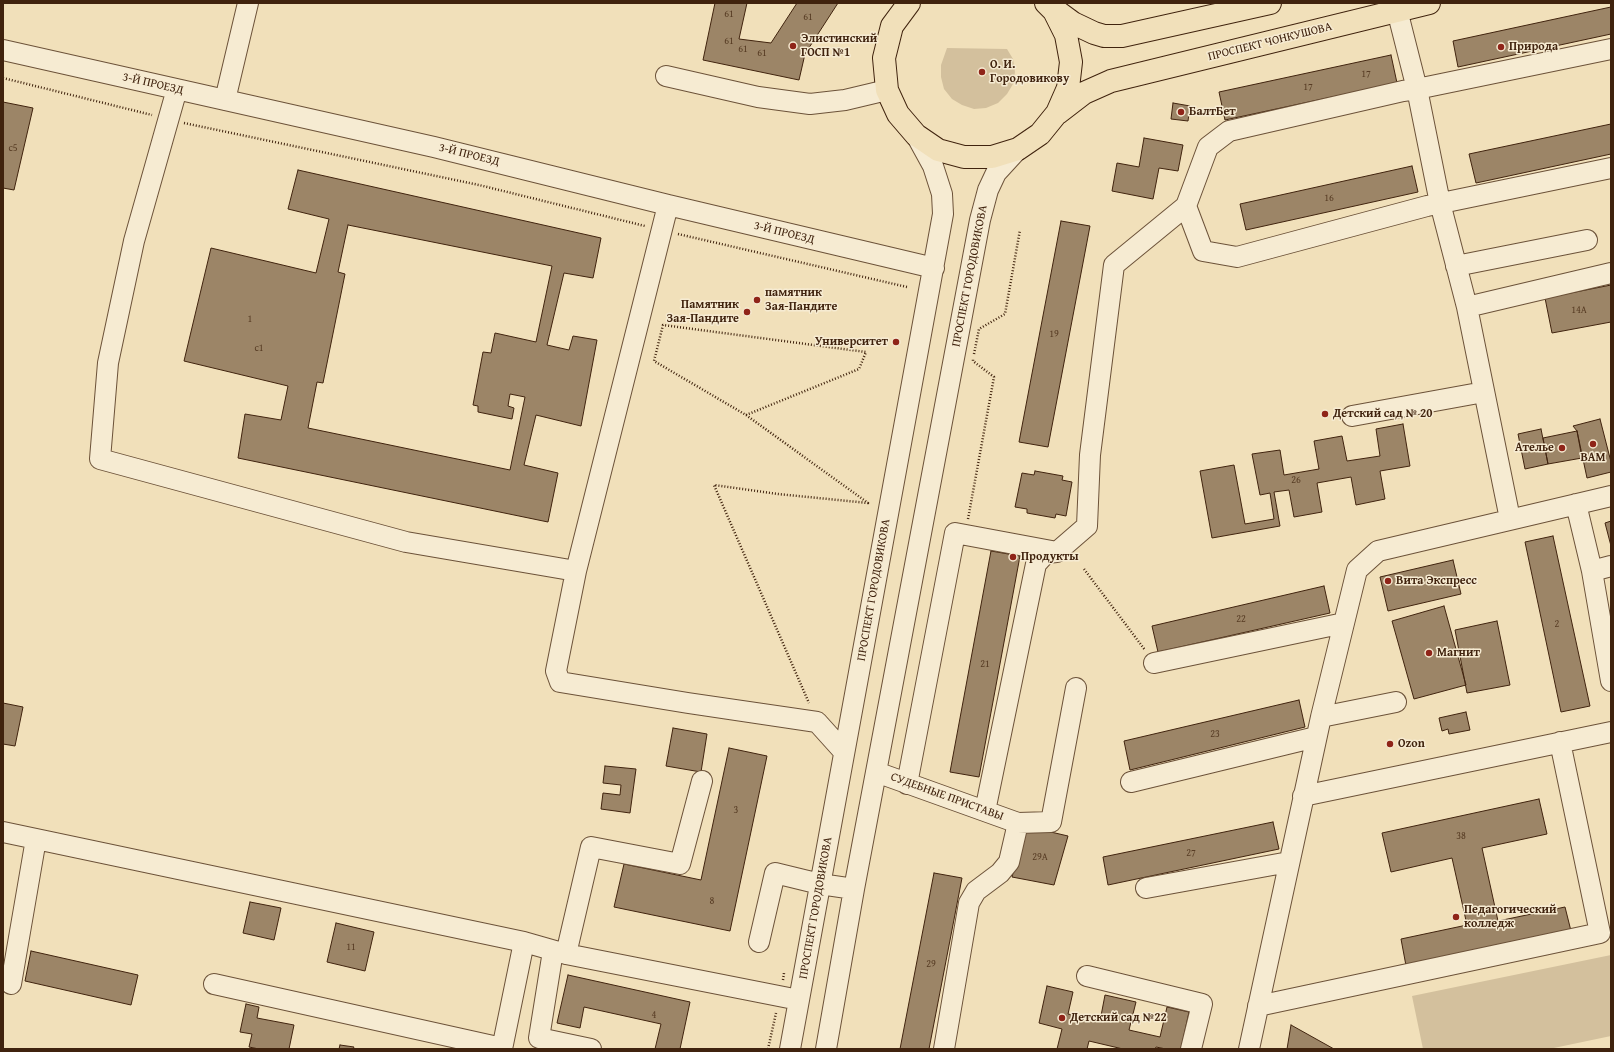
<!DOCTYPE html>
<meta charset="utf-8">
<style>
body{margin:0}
#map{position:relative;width:1614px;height:1052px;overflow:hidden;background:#f1e0ba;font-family:"Gentium Book Plus",serif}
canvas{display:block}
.frame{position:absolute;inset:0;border:4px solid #40230e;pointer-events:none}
</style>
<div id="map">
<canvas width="1614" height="1052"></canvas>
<div class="frame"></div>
</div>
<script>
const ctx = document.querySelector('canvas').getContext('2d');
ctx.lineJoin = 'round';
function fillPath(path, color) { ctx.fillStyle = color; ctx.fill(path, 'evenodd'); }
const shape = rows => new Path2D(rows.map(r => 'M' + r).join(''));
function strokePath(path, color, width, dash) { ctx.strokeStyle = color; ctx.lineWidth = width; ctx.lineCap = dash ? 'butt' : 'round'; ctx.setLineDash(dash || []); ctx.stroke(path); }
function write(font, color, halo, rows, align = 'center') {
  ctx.font = font + ' "Gentium Book Plus",serif'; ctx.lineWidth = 3; ctx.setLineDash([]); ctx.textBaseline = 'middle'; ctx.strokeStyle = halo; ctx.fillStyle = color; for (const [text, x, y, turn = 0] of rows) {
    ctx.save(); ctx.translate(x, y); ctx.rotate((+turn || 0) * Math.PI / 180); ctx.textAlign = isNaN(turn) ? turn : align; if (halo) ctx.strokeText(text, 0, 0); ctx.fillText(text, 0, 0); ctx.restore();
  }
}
fillPath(shape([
 [947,48,1007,49,1013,59,1015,72,1013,84,1007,94,998,103,986,108,974,109,962,105,952,99,944,89,941,77,941,65],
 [1611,955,1611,1036,1549,1049,1423,1049,1412,996]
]), '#d3c09d');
const building = shape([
 [715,3,747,3,739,39,771,43,797,3,838,3,805,54,799,80,703,60,715,3],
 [1611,7,1611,34,1458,67,1453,41,1611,7],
 [1391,55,1397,83,1225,120,1219,92,1391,55],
 [3,102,33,108,14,190,3,188,3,102],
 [1173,103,1190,106,1188,121,1171,119,1173,103],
 [1611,124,1611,154,1476,183,1469,154,1611,124],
 [1144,138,1183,145,1178,171,1159,168,1153,199,1112,191,1117,163,1139,167,1144,138],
 [1412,166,1418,192,1246,230,1240,204,1412,166],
 [298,170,601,238,593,278,564,273,547,345,569,350,573,336,597,340,581,426,536,415,524,465,558,473,548,522,238,458,245,414,281,420,288,386,184,361,211,248,316,273,329,219,288,209,298,170],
 [348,225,552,266,536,342,495,333,491,353,483,352,473,405,478,406,478,412,512,419,514,408,508,406,510,394,525,397,510,470,308,428,317,382,323,383,345,274,338,272,348,225],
 [1061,221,1090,226,1048,447,1019,442,1061,221],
 [1611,285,1611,322,1552,333,1545,298,1611,285],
 [1600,419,1611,462,1611,472,1587,478,1577,431,1573,426,1600,419],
 [1403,424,1410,466,1380,471,1385,499,1356,505,1351,477,1317,483,1322,512,1294,517,1289,490,1274,492,1280,526,1212,538,1200,471,1234,465,1245,524,1274,519,1270,493,1260,495,1252,454,1280,450,1284,475,1319,469,1314,441,1342,436,1347,461,1380,456,1376,429,1403,424],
 [1541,429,1548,464,1525,469,1518,434,1541,429],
 [1577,431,1582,458,1548,464,1543,438,1577,431],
 [1035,471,1063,476,1062,480,1072,482,1066,516,1056,514,1055,518,1027,513,1027,509,1015,507,1022,473,1034,475,1035,471],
 [1611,521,1611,546,1605,523,1611,521],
 [1553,536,1590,706,1561,712,1525,542,1553,536],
 [991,551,1020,556,979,777,950,772,991,551],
 [1453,560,1461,594,1388,611,1380,577,1453,560],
 [1324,586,1330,613,1158,652,1152,626,1324,586],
 [1444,606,1466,685,1414,699,1392,621,1444,606],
 [1497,621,1510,685,1467,693,1455,630,1497,621],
 [1299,700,1305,727,1130,770,1124,741,1299,700],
 [3,703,23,707,15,746,3,744,3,703],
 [1466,712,1470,730,1449,734,1448,729,1442,731,1439,718,1466,712],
 [673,728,707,734,701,772,666,766,673,728],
 [729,748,767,756,730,931,614,907,624,864,701,880,729,748],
 [605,766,636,769,630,813,601,809,603,793,620,795,621,785,603,783,605,766],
 [1539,799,1547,834,1482,848,1498,921,1565,907,1572,935,1407,971,1401,939,1467,925,1452,858,1391,872,1382,833,1539,799],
 [1273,822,1279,849,1108,885,1103,857,1273,822],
 [1025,826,1068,836,1054,885,1012,877,1025,826],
 [934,873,962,878,929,1049,900,1049,934,873],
 [250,902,281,908,274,940,243,933,250,902],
 [336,923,374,932,365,971,327,962,336,923],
 [31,951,138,975,131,1005,25,981,31,951],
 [568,975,690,1002,680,1049,655,1049,661,1024,584,1007,580,1028,557,1023,568,975],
 [1047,986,1073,992,1068,1014,1100,1021,1105,995,1136,1002,1129,1030,1160,1037,1167,1007,1189,1012,1181,1049,1166,1049,1156,1047,1155,1049,1123,1049,1089,1041,1087,1049,1057,1049,1062,1029,1039,1023,1047,986],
 [246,1004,259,1007,257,1018,294,1025,289,1049,259,1049,249,1047,252,1034,240,1032,246,1004],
 [1291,1025,1334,1049,1287,1049,1291,1025],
 [340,1045,354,1047,353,1049,339,1049,340,1045]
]);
fillPath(building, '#9c8567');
strokePath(building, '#40230e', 1);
const minor = shape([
 [1397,10,1417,89,1440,203,1467,307,1510,519],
 [3,50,434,147,668,205,934,268],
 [666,76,758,97,810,104,845,100,887,90],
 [177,89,134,241,108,363,100,459,406,542,576,571],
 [225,100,248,3],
 [668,205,576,571,556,671,560,682,688,703,817,722,844,752],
 [1186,206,1203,251,1237,257,1427,206,1611,168],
 [1456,266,1587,240],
 [1467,307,1611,273],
 [1352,416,1484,392],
 [1576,504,1592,571],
 [1611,566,1592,571,1611,681],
 [1154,663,1344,623],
 [1321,717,1396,702],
 [876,772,1018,823,1051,822,1076,688],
 [1131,782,1316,737],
 [907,784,955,533,1057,552],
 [1303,796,1611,732],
 [985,811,1036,564,1046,553,1057,552,1087,526,1090,455,1114,265,1186,206,1208,147,1229,131,1403,91,1417,89,1611,49],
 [3,832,524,942,566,954,799,1000],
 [1146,888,1289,862],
 [759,942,775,873,820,884,854,889],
 [553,951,539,1038,591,1049],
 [566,954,591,847,680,864,702,781],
 [1087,976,1202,1004,1191,1049],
 [11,984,36,839],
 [214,984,502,1048],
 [1258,1006,1600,933,1560,742],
 [502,1049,524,942],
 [790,1049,943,214,942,194,933,166,916,135],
 [826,1049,854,889,980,220,988,190,996,173,1018,149],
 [944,1049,969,903,976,891,1000,873,1009,862,1018,823],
 [1249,1049,1321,717,1357,570,1378,551,1611,496]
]);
const major = shape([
 [909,3,892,26,884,58,887,90,898,114,916,135,938,150,964,157,992,157,1018,149,1040,134,1057,113,1068,88,1071,62,1066,35,1054,11,1046,3],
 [1054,9,1073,23,1094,33,1104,36,1122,36,1270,3],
 [1058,113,1084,93,1111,81,1429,3]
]);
strokePath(minor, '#6c5239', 22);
strokePath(major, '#40230e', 24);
strokePath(shape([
 [3,78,152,115],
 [184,123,479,185,645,226],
 [678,234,907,287],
 [974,354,979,329,1005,314,1020,230],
 [746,415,859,369,866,352,663,325,654,361,746,415,868,503,778,494,714,485,809,703],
 [968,519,994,377,973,361,973,359],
 [1084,569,1145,650],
 [783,980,784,973],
 [768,1049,776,1013]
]), '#40230e', 2.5, [1, 2]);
strokePath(minor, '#f6ebd2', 20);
strokePath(major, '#f1e0ba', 22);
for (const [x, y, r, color] of [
 [793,46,4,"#8f2418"],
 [1501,47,4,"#8f2418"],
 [982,72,4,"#8f2418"],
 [1181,112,4,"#8f2418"],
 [757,300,4,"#8f2418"],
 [747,312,4,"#8f2418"],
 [896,342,4,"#8f2418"],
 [1325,414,4,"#8f2418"],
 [1593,444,4,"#8f2418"],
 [1562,448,4,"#8f2418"],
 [1013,557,4,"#8f2418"],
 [1388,581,4,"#8f2418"],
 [1429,653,4,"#8f2418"],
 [1390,744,4,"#8f2418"],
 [1456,917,4,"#8f2418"],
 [1062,1018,4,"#8f2418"]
]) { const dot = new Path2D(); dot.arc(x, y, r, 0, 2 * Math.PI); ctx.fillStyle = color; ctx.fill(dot); strokePath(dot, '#f6ebd2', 1.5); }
write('10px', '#573c24', null, [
 ["61",729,14],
 ["61",808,17],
 ["61",729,41],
 ["61",743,49],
 ["61",762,53],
 ["17",1366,74],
 ["17",1308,87],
 ["с5",13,148],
 ["16",1329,198],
 ["14А",1579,310],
 ["1",250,319],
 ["19",1054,334],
 ["с1",259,348],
 ["26",1296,480],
 ["22",1241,619],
 ["2",1557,624],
 ["21",985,664],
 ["23",1215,734],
 ["3",736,810],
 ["38",1461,836],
 ["27",1191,853],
 ["29А",1040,857],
 ["8",712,901],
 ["11",351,947],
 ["29",931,964],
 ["4",654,1015]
]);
write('bold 12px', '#40230e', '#f6ebd2', [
 ["Элистинский",801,39],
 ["ГОСП №1",801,53],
 ["Природа",1509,47],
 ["О. И.",990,65],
 ["Городовикову",990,79],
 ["БалтБет",1189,112],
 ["памятник",765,293],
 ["Зая-Пандите",765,307],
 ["Памятник",739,305,"right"],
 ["Зая-Пандите",739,319,"right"],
 ["Университет",888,342,"right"],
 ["Детский сад № 20",1333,414],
 ["Ателье",1554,448,"right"],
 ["ВАМ",1593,458,"center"],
 ["Продукты",1021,557],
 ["Вита Экспресс",1396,581],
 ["Магнит",1437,653],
 ["Ozon",1398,744],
 ["Педагогический",1464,910],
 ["колледж",1464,924],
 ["Детский сад №22",1070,1018]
], 'left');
write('12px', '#40230e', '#f6ebd2', [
 ["ПРОСПЕКТ ЧОНКУШОВА",1270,42,-14],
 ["3-Й ПРОЕЗД",153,84,13],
 ["3-Й ПРОЕЗД",469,155,14],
 ["3-Й ПРОЕЗД",784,233,14],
 ["ПРОСПЕКТ ГОРОДОВИКОВА",970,276,-79],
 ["ПРОСПЕКТ ГОРОДОВИКОВА",874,590,-80],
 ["СУДЕБНЫЕ ПРИСТАВЫ",947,797,20],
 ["ПРОСПЕКТ ГОРОДОВИКОВА",816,908,-80]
]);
</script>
